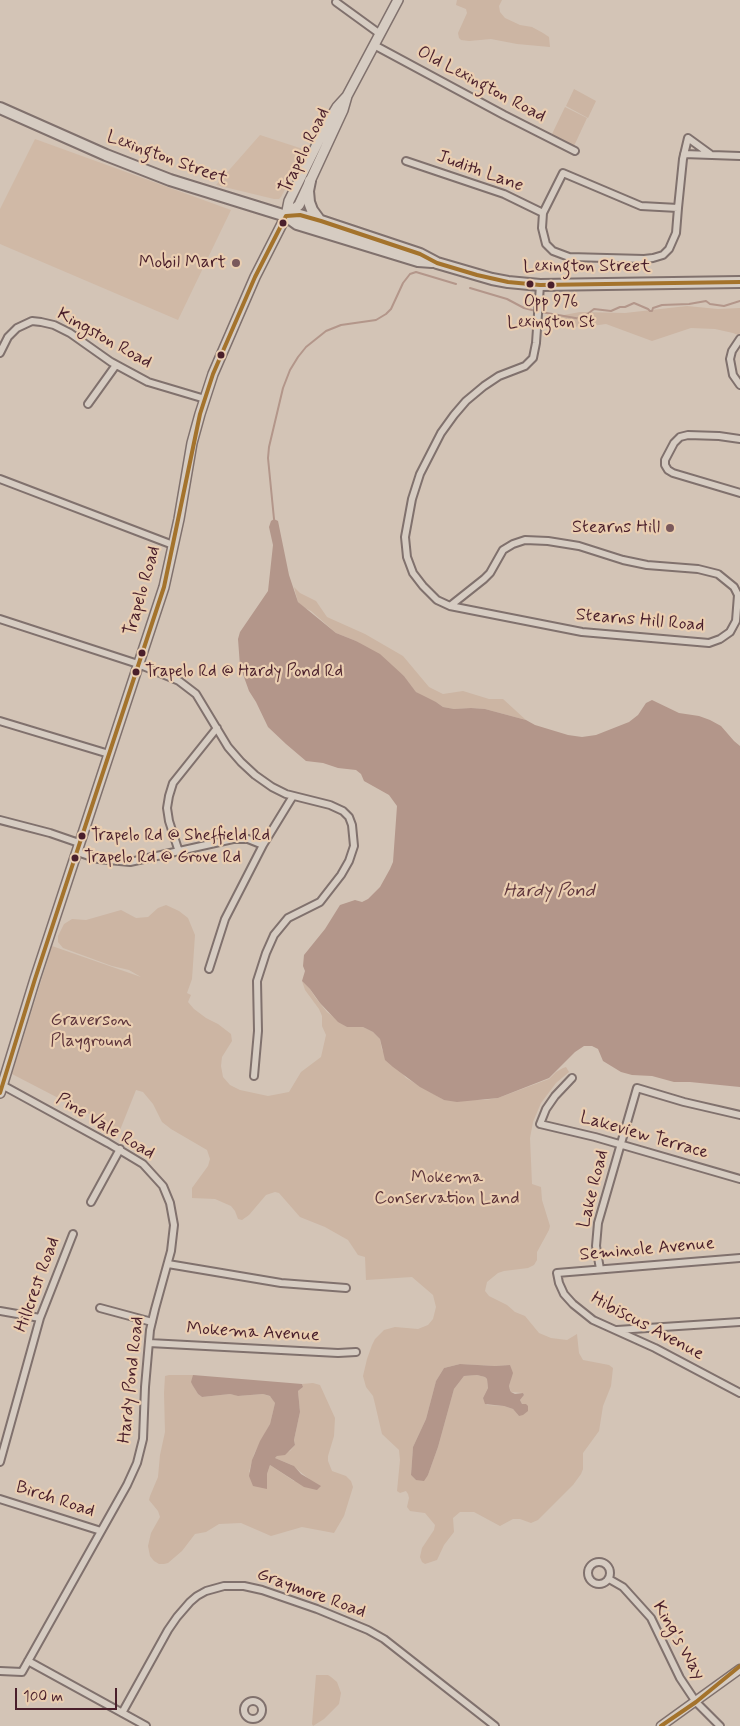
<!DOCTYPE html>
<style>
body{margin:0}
#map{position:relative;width:740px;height:1726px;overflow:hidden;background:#d3c4b6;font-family:Mynerve,sans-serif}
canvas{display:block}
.scale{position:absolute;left:15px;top:1688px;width:102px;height:22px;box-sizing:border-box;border:2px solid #4a1f2b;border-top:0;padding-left:6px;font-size:15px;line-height:18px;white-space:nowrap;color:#4a1f2b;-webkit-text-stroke:4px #eaceb1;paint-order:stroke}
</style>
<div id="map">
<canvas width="740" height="1726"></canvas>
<div class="scale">100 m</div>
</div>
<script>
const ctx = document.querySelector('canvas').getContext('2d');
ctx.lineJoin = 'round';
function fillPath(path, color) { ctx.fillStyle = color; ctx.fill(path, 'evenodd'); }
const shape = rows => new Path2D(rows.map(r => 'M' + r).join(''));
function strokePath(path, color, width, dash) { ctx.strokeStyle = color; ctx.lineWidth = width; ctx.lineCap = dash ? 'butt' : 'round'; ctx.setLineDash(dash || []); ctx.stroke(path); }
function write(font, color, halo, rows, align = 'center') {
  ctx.font = font + ' Mynerve,sans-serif'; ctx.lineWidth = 4.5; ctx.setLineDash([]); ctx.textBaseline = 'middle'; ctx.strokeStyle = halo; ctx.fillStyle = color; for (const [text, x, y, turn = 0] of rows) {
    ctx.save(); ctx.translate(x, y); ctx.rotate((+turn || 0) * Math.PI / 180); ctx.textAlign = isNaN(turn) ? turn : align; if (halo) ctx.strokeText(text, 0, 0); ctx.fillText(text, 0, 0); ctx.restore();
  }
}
fillPath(shape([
 [260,135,306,150,281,197,279,199,274,199,216,185],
 [35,139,231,210,178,320,0,244,0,209]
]), '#d0b9a6');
fillPath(shape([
 [457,0,502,0,499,6,500,12,505,18,520,25,532,27,543,33,549,37,550,47,517,44,491,39,469,41,461,40,459,38,458,33,467,13,466,9,456,5],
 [574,89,596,101,588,118,566,106],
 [565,107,587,118,574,146,552,134],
 [687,306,718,309,740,308,740,336,733,333,715,329,691,328,652,341,606,324,584,327,562,326,558,322,558,319,564,315,580,312,625,313],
 [294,587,300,593,316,601,327,617,365,634,403,656,429,687,443,694,463,691,489,699,503,699,526,720,485,709,471,708,454,709,443,707,436,702,425,698,416,692,404,676,356,641,336,633,311,611,303,607,298,602],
 [166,905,179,911,188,918,195,935,192,979,187,993,191,995,188,1002,194,1009,206,1018,218,1024,231,1034,232,1041,222,1057,221,1066,223,1077,230,1085,240,1090,268,1096,289,1092,301,1072,321,1057,326,1035,322,1026,322,1016,319,1009,305,990,302,981,310,989,315,997,327,1012,347,1027,363,1027,373,1032,380,1039,382,1050,406,1078,444,1100,485,1100,498,1098,549,1079,556,1072,563,1068,566,1067,569,1072,556,1083,541,1103,533,1122,530,1138,532,1184,541,1187,542,1200,550,1226,549,1230,537,1252,537,1260,534,1265,528,1268,504,1271,498,1273,487,1282,485,1291,489,1296,507,1305,515,1312,525,1316,539,1333,551,1338,567,1340,577,1334,579,1353,583,1360,609,1365,613,1368,611,1386,603,1406,599,1431,583,1453,583,1469,581,1474,573,1485,538,1520,531,1523,520,1519,513,1519,500,1526,474,1512,460,1512,453,1518,454,1532,444,1545,437,1560,425,1564,422,1562,420,1557,422,1548,434,1530,435,1525,425,1513,410,1511,407,1507,409,1498,408,1494,406,1491,400,1493,397,1491,400,1460,399,1450,382,1434,375,1404,373,1396,366,1387,363,1376,367,1359,372,1345,375,1339,384,1330,395,1327,418,1329,428,1325,433,1319,436,1307,433,1295,412,1277,366,1280,365,1257,358,1255,348,1240,325,1227,300,1217,279,1193,275,1192,266,1195,249,1215,242,1220,238,1219,235,1211,231,1206,215,1199,192,1198,192,1188,208,1166,210,1159,207,1150,171,1129,162,1122,153,1104,143,1092,136,1090,120,1130,12,1074,52,946,141,977,129,970,112,966,63,948,58,942,58,936,64,924,72,919,86,920,121,910,136,918,148,917,158,908],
 [460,1364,495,1366,510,1365,511,1379,509,1386,511,1392,523,1393,524,1395,520,1400,522,1404,519,1416,513,1409,504,1406,487,1405,483,1398,488,1388,487,1379,485,1377,477,1375,464,1376,454,1389,438,1447,428,1475,416,1480,411,1475,413,1447,426,1419,436,1381,444,1368],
 [169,1375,193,1375,193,1386,198,1394,202,1397,230,1394,239,1396,263,1394,272,1397,275,1403,270,1424,254,1454,249,1472,266,1483,267,1474,270,1465,294,1481,309,1479,292,1465,275,1458,277,1456,290,1451,295,1445,294,1440,300,1412,298,1391,303,1387,302,1384,313,1383,320,1385,335,1418,334,1436,328,1456,328,1461,332,1471,346,1476,351,1481,353,1487,344,1516,334,1533,302,1527,271,1536,241,1523,219,1524,206,1532,195,1534,182,1551,168,1563,164,1564,159,1564,154,1561,150,1556,148,1546,151,1533,160,1517,158,1511,149,1500,150,1496,158,1477,160,1455,165,1432,164,1393,165,1376],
 [316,1675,328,1675,331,1677,337,1682,341,1693,339,1704,324,1719,313,1726,312,1724]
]), '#ccb5a3');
fillPath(shape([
 [274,519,278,521,289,575,298,602,336,633,356,641,380,654,404,676,416,692,436,702,443,707,454,709,471,708,485,709,526,720,535,725,568,735,582,737,596,735,629,722,638,715,646,703,652,700,679,713,699,716,710,720,721,726,734,741,740,746,740,1087,690,1082,674,1082,652,1076,632,1075,621,1072,603,1061,598,1049,592,1046,584,1046,575,1052,549,1078,498,1098,457,1102,444,1100,420,1087,393,1067,385,1060,380,1039,373,1032,363,1027,347,1027,338,1022,320,1003,310,989,302,981,305,971,303,966,304,955,325,929,340,905,355,900,362,902,368,899,380,887,390,869,393,862,397,806,389,795,364,781,361,774,356,770,338,768,323,763,306,761,286,744,268,727,256,702,249,691,240,666,238,639,240,632,268,591,273,545,269,527,271,521],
 [460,1364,495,1366,510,1365,513,1373,509,1386,510,1390,511,1392,515,1394,523,1393,524,1395,520,1400,522,1404,526,1404,528,1406,528,1411,523,1415,519,1416,513,1409,504,1406,485,1404,483,1398,488,1388,487,1379,485,1377,477,1375,464,1376,454,1389,438,1447,428,1475,424,1481,416,1480,411,1475,413,1447,426,1419,436,1381,444,1368],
 [193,1375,302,1384,303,1387,298,1391,300,1412,294,1440,295,1445,285,1455,277,1456,275,1458,294,1466,301,1474,321,1486,317,1490,304,1487,270,1465,267,1474,267,1489,253,1486,249,1476,252,1460,260,1441,270,1424,275,1403,270,1396,263,1394,238,1396,230,1394,202,1397,198,1394,193,1386,191,1382]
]), '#b3968a');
strokePath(shape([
 [470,288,507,299,524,308,536,311],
 [541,312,581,319,594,309,611,311,620,307,625,307,634,303,648,309,650,311,652,311,653,308,662,305,689,304,706,301,710,304,724,306,740,301],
 [274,519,268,458,269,447,283,388,290,370,298,357,306,347,326,331,341,325,376,320,386,314,391,309,403,283,410,274,416,272,456,284]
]), '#b3968a', 2);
const minor = shape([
 [336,2,380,34],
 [374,45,504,115,575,151],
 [684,154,740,156],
 [406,161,504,194,543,213],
 [678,208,641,206,563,173,543,213,542,228,546,244,553,251,569,257,644,259,653,258,663,255,669,249,676,233,678,208,683,159,688,138,710,154],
 [740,339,732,351,730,359,733,375,740,385],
 [0,353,8,337,17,328,32,321,41,322,54,325,70,333,111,362,148,382,205,399],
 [88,404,116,365],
 [740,439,719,436,688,435,680,437,674,443,665,460,665,465,668,470,673,473,740,493],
 [0,479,173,545],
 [450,606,484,579,490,573,503,550,513,544,525,540,548,541,579,546,623,560,647,565,698,569,718,574,734,587,738,595,736,621,730,632,720,639,709,643,582,632,450,606,437,600,423,586,413,573,407,557,405,537,412,499,420,474,441,433,454,415,466,401,484,386,499,376,525,366,533,358,536,343,540,285],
 [0,619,138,664,179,681,196,694,228,747,241,762,255,775,272,787,286,794,330,805,343,811,349,817,352,825,354,846,349,861,341,875,320,902,288,918,274,935,266,953,257,981,258,1031,254,1076],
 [0,721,109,754],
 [0,820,50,833,79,843],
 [77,852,98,859,130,862,233,839,248,839,263,845],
 [179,852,169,821,167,808,169,796,173,783,217,728],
 [209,969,225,919,263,845,293,796],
 [572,1078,555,1096,546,1109,540,1124,595,1137,740,1179],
 [91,1202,120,1149],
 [740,1258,557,1273,559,1283,564,1294,573,1304,593,1320,655,1348,740,1393],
 [168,1264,281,1283,346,1288],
 [600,1269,596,1246,598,1223,637,1088,684,1102,740,1115],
 [100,1308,152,1322],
 [0,1311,40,1318],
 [617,1330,740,1322],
 [149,1343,338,1353,356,1352],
 [0,1462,40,1318,73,1234],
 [0,1499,101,1531],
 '588 1573a11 11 0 1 1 22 0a11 11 0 1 1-22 0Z',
 [609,1579,623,1587,651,1618,680,1678,696,1702,720,1726],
 [28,1661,146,1726],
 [0,1671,22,1672,127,1485,137,1463,143,1439,145,1387,150,1330,155,1309,171,1251,174,1225,170,1203,163,1186,143,1164,108,1143,2,1085],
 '244 1710a9 9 0 1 1 18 0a9 9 0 1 1-18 0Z',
 [122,1713,168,1630,177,1617,190,1602,197,1596,206,1591,224,1586,244,1586,262,1590,317,1609,368,1630,384,1639,495,1726]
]);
const tertiary = shape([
 [661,1726,740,1669]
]);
const secondary = shape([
 [286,216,299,205,343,110,347,96,398,0],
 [0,1093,35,979,164,587,179,519,192,443,200,414,213,374,255,277,286,216,289,201,328,122,337,107,347,96]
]);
const primary = shape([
 [0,108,106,155,170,180,286,216,300,215,321,221,420,254,437,263,492,279,508,282,540,285,740,282],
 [310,181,308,191,309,202,312,210,320,221],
 [286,216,297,224,418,261,432,262]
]);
strokePath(minor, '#80716d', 10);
strokePath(tertiary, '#80716d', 11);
strokePath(secondary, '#80716d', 12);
strokePath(primary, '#80716d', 14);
strokePath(minor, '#d6ccc2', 6);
strokePath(tertiary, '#d6ccc2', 8);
strokePath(secondary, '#d6ccc2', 9);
strokePath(primary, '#d6ccc2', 10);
strokePath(shape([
 [0,1093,35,979,164,587,200,414,213,374,255,277,286,216,300,215,321,221,420,254,437,263,477,275,508,282,540,285,740,282],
 [661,1726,696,1702,740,1666]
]), '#a4732c', 4);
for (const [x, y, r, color] of [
 [283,223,4.5,"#4a1f2b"],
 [236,263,5,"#7a595c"],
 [530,284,4.5,"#4a1f2b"],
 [551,285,4.5,"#4a1f2b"],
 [221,355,4.5,"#4a1f2b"],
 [670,528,5,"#7a595c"],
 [142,653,4.5,"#4a1f2b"],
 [136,672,4.5,"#4a1f2b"],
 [82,836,4.5,"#4a1f2b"],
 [75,858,4.5,"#4a1f2b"]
]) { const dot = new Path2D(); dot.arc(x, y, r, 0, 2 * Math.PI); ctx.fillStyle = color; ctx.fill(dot); strokePath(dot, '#eaceb1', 2); }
write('17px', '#4a1f2b', '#eaceb1', [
 ["Opp 976",551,302,"center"],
 ["Lexington St",551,323,"center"],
 ["Trapelo Rd @ Hardy Pond Rd",145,672],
 ["Trapelo Rd @ Sheffield Rd",91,836],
 ["Trapelo Rd @ Grove Rd",84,858]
], 'left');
write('18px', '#4a1f2b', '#eaceb1', [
 ["Old Lexington Road",481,85,28],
 ["Trapelo Road",305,151,-64],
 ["Lexington Street",167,159,20],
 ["Judith Lane",480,172,20],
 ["Lexington Street",587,267],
 ["Kingston Road",104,339,29],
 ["Trapelo Road",143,591,-74],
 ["Stearns Hill Road",640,621,5],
 ["Pine Vale Road",105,1127,31],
 ["Lakeview Terrace",644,1136,16],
 ["Lake Road",594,1189,-76],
 ["Seminole Avenue",647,1250,-5],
 ["Hillcrest Road",38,1285,-70],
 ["Hibiscus Avenue",647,1327,28],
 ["Mokema Avenue",253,1333,3],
 ["Hardy Pond Road",132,1380,-84],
 ["Birch Road",55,1500,18],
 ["Graymore Road",311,1594,20],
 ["King's Way",678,1641,60]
]);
write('18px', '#4a1f2b', '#eaceb1', [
 ["Mobil Mart",226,263],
 ["Stearns Hill",660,528]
], 'right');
write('18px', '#5d343b', '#eaceb1', [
 ["Graverson",91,1021],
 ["Playground",91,1042],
 ["Mokema",447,1178],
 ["Conservation Land",447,1199]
]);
write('italic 19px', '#61383e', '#eaceb1', [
 ["Hardy Pond",549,892]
]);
</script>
